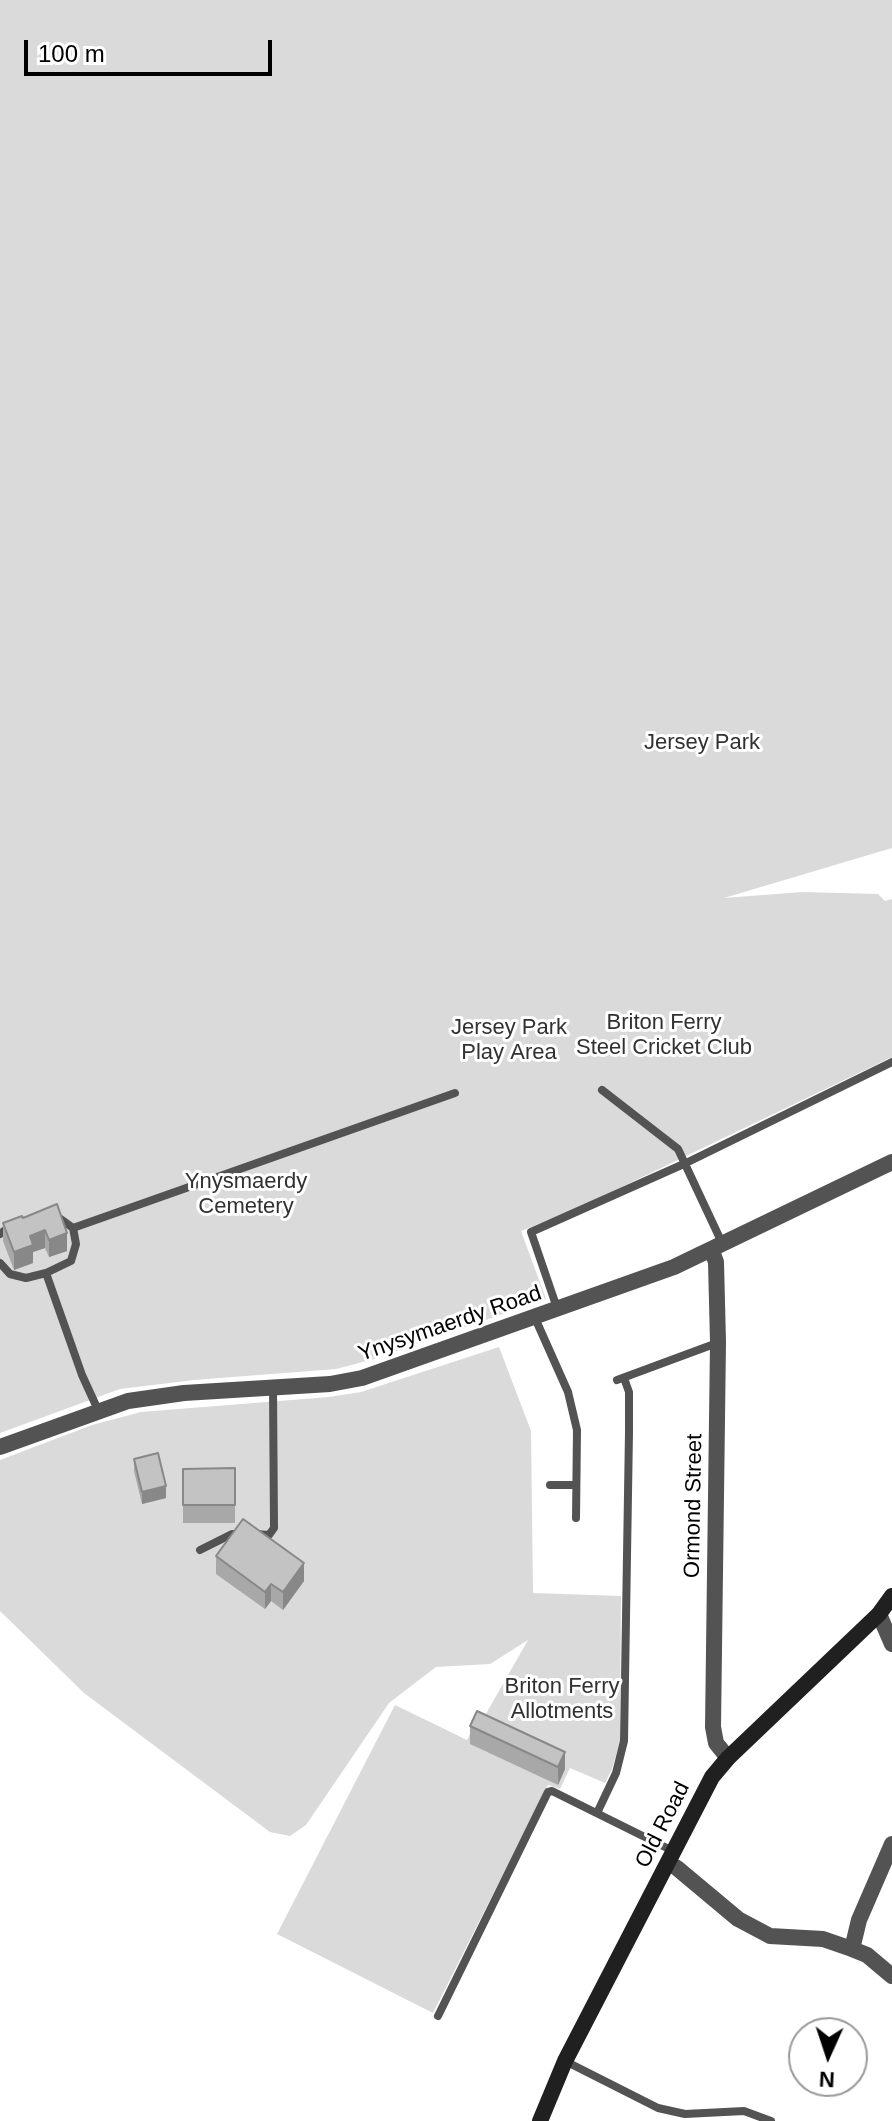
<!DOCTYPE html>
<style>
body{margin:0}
#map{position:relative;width:892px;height:2121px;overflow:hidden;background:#fff;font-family:Helvetica,sans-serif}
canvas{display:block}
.north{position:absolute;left:788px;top:2017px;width:80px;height:80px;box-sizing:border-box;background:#fff;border:2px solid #999;border-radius:50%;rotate:183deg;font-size:22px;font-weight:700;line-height:32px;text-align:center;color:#000}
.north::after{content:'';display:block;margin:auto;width:28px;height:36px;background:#000;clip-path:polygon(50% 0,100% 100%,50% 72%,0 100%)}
.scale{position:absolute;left:24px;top:40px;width:248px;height:36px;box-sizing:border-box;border:4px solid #000;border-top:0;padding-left:10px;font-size:24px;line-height:28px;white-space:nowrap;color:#000;-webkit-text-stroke:6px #fff;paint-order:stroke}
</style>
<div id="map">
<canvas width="892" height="2121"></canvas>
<div class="north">N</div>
<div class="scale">100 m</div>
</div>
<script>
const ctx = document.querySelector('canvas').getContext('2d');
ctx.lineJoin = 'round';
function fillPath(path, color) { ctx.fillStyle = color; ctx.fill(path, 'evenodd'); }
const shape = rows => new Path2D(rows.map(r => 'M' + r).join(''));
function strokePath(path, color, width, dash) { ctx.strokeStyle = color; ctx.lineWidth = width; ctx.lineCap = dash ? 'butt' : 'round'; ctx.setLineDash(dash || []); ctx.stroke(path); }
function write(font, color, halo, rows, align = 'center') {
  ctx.font = font + ' Helvetica,sans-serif'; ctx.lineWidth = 6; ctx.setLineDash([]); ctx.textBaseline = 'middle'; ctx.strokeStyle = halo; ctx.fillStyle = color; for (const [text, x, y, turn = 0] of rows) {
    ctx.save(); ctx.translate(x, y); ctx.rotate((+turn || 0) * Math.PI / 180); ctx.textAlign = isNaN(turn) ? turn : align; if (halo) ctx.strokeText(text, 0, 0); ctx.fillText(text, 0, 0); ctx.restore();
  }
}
fillPath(shape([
 [0,0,892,0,892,848,724,898,802,892,878,894,885,901,892,899,892,1057,576,1209,521,1231,546,1299,374,1359,336,1369,194,1380,120,1389,0,1433],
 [499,1347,531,1431,533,1593,621,1596,620,1741,612,1769,605,1783,570,1768,560,1789,548,1785,433,2013,277,1934,395,1705,467,1740,475,1724,479,1726,528,1640,490,1664,436,1667,389,1703,306,1825,290,1836,270,1832,84,1693,0,1611,0,1460,92,1425,141,1412,329,1397,361,1392]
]), '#dadada');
strokePath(shape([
 [602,1090,678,1149,723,1245],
 [73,1228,455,1093],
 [0,1234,12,1225],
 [0,1263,10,1274,26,1278,46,1273,71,1261,76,1244,73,1228,55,1215],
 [46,1273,82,1375,98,1410],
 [557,1308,531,1232,686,1163,892,1062],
 [535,1318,568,1392,577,1430,576,1518],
 [617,1380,717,1343],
 [550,1485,576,1485],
 [255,1534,269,1535,274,1528,273,1388],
 [200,1550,232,1534,241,1534],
 [597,1813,616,1773,624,1741,629,1432,629,1392,624,1378],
 [438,2016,548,1792,552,1791,673,1851],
 [565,2061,658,2108,685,2114,744,2111,771,2121]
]), '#535353', 8);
strokePath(shape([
 [712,1251,716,1262,718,1342,713,1727,716,1743,728,1758],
 [0,1447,128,1401,184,1393,330,1384,362,1378,674,1267,892,1162],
 [879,1614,892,1644],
 [669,1863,677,1868,738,1919,770,1936,823,1939,852,1949,867,1955,892,1976],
 [852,1949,859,1920,892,1844]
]), '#535353', 16);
strokePath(shape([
 [540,2121,565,2061,712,1777,728,1758,879,1614,892,1596]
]), '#202020', 16);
fillPath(shape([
 [57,1204,67,1251,49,1257,45,1248,33,1252,33,1263,14,1270,3,1241,3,1223,23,1218],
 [134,1459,166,1498,142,1504,134,1471],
 [235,1468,235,1523,183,1523,183,1469],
 [216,1556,304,1581,283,1610,271,1601,265,1609,216,1574],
 [470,1726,565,1769,558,1785,470,1744]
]), '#a8a8a8');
fillPath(shape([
 [45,1230,45,1248,33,1252,33,1263,14,1270,14,1252,30,1236],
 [67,1233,67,1251,49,1257,49,1240],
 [166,1486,166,1498,142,1504,142,1492],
 [304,1563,304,1581,283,1610,283,1592],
 [271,1584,271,1601,265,1609,265,1592],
 [565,1752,565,1769,558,1785,558,1767]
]), '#888');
const building = shape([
 [57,1204,67,1233,49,1240,45,1230,30,1236,33,1245,14,1252,3,1223,22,1216,23,1218,57,1204],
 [158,1453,166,1486,142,1492,134,1459,158,1453],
 [235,1468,235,1505,183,1505,183,1469,235,1468],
 [243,1519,304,1563,283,1592,271,1584,265,1592,216,1556,243,1519],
 [477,1711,565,1752,558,1767,470,1726,477,1711]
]);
fillPath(building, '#c3c3c3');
strokePath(building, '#888', 2);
write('22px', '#313131', '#fff', [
 ["Jersey Park",702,743],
 ["Briton Ferry",664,1023],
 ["Steel Cricket Club",664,1048],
 ["Jersey Park",509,1028],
 ["Play Area",509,1053],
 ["Ynysmaerdy",246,1182],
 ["Cemetery",246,1207],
 ["Briton Ferry",562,1687],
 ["Allotments",562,1712]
]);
write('22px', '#000', '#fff', [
 ["Ynysymaerdy Road",450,1324,-19],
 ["Ormond Street",694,1506,-89],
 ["Old Road",663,1825,-63]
]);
</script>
